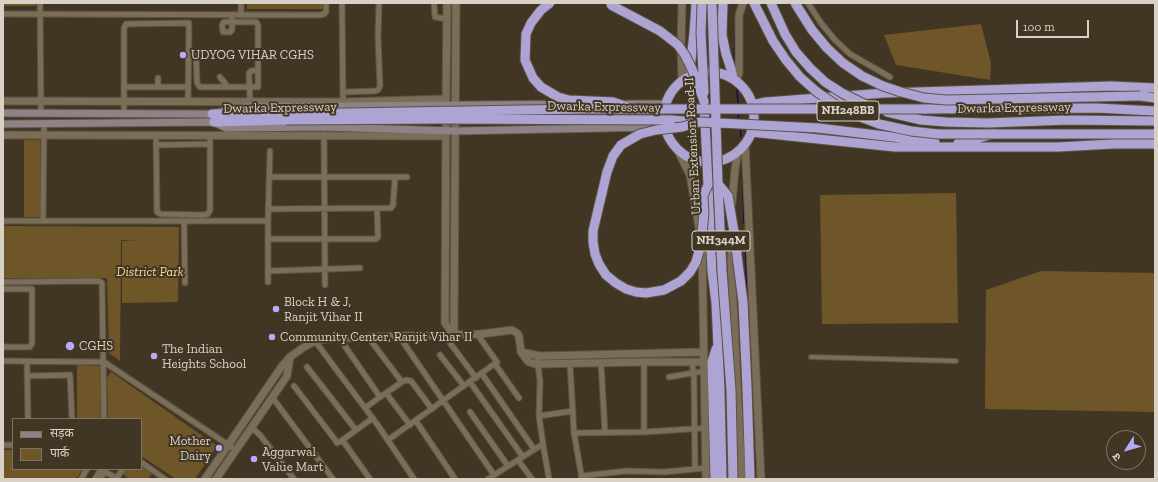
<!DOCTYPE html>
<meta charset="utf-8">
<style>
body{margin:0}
#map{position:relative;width:1158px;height:482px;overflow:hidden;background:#413623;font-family:"Zilla Slab","Noto Sans Devanagari",serif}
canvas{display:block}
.frame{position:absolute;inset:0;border:4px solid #d8d2c6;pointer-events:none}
.legend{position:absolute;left:12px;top:418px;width:130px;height:52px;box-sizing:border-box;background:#413623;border:1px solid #7d7464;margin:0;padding:5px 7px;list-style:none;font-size:12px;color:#d8d2c6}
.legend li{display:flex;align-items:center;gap:8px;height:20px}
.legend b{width:20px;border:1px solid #7d7464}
.north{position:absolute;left:1106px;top:430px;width:40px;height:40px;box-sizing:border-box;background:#413623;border:1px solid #7d7464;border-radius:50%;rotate:233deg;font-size:11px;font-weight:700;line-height:16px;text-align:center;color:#d8d2c6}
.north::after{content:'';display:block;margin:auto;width:14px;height:18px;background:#b7abf8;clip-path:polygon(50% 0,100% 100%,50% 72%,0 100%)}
.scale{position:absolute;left:1016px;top:20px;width:73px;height:18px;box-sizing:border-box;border:2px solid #d8d2c6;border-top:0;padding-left:5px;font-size:12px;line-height:14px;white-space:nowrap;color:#d8d2c6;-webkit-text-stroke:3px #413623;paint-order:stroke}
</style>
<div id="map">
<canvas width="1158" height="482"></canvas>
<div class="frame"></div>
<ul class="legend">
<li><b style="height:5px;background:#8e8287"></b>सड़क</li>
<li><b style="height:11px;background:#6f5628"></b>पार्क</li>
</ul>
<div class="north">उ</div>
<div class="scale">100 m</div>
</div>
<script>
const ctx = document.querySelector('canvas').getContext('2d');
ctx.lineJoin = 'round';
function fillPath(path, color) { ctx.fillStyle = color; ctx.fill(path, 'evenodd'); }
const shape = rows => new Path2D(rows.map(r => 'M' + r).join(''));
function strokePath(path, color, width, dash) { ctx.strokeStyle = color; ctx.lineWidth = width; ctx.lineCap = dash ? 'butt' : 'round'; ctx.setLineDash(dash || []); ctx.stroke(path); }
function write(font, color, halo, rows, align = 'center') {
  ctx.font = font + ' "Zilla Slab",serif'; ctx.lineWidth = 4; ctx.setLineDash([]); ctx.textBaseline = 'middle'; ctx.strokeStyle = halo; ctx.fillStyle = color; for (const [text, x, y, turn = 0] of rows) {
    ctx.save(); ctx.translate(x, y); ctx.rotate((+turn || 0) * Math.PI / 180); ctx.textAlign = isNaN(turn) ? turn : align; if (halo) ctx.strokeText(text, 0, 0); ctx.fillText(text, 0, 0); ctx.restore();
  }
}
fillPath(shape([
 [3,3,36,3,36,6,3,6],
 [247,3,323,3,323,9,247,9],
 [981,24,991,63,990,80,896,65,884,35],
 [24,140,40,140,40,217,24,217],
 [956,193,958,323,822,324,820,195],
 [3,226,179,227,178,302,122,303,122,241,137,241,121,240,120,361,109,353,107,278,3,278],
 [1041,271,1155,273,1155,412,985,409,986,290],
 [77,365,102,366,101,419,77,419],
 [111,372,217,446,195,479,176,479,141,456,141,419,108,419,107,378],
 [3,450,13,450,13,469,83,469,76,479,3,479],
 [141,465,152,473,148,479,129,479,123,474,126,469,141,469]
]), '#6f5628');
strokePath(shape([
 [734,60,736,20],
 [737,89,738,105],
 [738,113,739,121],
 [740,127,741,137],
 [742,155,744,223],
 [745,235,747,301]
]), '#1f0b47', 1.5);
const pedestrian = shape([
 [811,357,956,361]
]);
const minor = shape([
 [40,3,41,113],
 [241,3,241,15],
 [342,3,343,102],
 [434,3,435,17,447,19],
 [808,3,821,23,835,40,850,54,890,77],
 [3,14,320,15,324,14,326,12,326,3],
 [232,15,232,30,230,32,223,32,222,25,224,22,256,22,258,25,258,70,251,71,249,73,250,102],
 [196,53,197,83,200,87,258,87,258,70],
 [220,77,228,87],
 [158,78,158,87],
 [124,87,188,87],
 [343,92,375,91,378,90,380,86,378,36,379,3],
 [124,113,124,28,126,24,189,23,188,101],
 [324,134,325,285],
 [156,135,157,212,161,214,203,215,208,214,210,210,210,135],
 [156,145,210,144],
 [269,177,407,177],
 [268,209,391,208,393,205,395,177],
 [3,221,268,221],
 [43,221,44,124],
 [184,221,185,283],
 [268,239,376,239,378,237,377,208],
 [268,271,360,268],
 [3,282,99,281,102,283,104,419],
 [268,282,268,221,270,151],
 [3,289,32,289,32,343,30,347,3,347],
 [399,336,494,475],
 [368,337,402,382,386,393],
 [340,339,380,397,386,393,410,425],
 [315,341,377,424,414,479],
 [450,343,476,378],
 [440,355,464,386],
 [537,356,540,381,539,416],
 [3,361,104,362,236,450],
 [27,361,28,419],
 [644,362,644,432],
 [692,362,694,378,695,469],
 [601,363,605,433],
 [495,364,519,398],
 [570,364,574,433,644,432,705,428],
 [307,367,356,430],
 [482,374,534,449],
 [27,376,70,375,72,419],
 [669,377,705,371],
 [402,382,406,380,411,381,432,409],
 [470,382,523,457],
 [294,386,336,441,337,443,343,441,370,479],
 [272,397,333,479],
 [365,408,380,397],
 [470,412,508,466],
 [416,421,455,479],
 [252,428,260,435,294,479],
 [574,433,582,479],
 [388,440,497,362,477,334],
 [341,441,373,418],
 [3,445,13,445],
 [518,460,532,479],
 [141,462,165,479],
 [581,476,626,471,664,472,706,468],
 [81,479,87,469],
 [95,479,101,469],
 [99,479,105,472,117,478],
 [116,479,123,469],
 [488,479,543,444],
 [549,479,543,444,539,416,573,411]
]);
const tertiary = shape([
 [682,80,681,46,682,3],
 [736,81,739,73,739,15,743,3],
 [3,101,343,102,446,99],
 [446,103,447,3],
 [446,115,445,323,454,335],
 [3,135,446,136],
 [745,144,761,479],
 [677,149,690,175,700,233],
 [732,203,735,169,738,151],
 [732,239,731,262,742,479],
 [702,245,706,479],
 [454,335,456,3],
 [521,352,539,356,704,352],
 [205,479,282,366,290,357,304,347,315,341,325,339,368,337,481,334,512,330,517,333,519,336,521,352,526,359,529,362,535,364,644,362,705,362],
 [216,479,287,376,290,357]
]);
const secondary = shape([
 [620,104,665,104],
 [3,113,212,114,244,107,576,104],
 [3,124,214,122,226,128,323,127,455,131,658,127]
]);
const trunk = shape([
 [723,3,722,35,726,54,731,69,733,79],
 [690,69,694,33,696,3],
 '664 117a45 45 0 1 1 90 0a45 45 0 1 1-90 0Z',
 [1140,96,1155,98],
 [704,103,706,143],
 [752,105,766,102,885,93,1111,86,1155,88],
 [924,109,1096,108,1155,111],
 [887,112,921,120,946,122,987,123,1068,120,1155,121],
 [212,114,288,114],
 [671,120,696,122],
 [214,122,286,120],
 [818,128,935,142],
 [751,132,895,147,1058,147,1113,144,1155,144],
 [958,143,963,143,992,134,1155,134],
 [708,185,712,271,716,303,720,391,722,479],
 [747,388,750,479],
 [715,479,712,362,716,349]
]);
strokePath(pedestrian, '#5d5342', 6);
strokePath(minor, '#5d5342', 7);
strokePath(tertiary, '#5d5342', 9);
strokePath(secondary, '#5d5342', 9);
strokePath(trunk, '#5d5342', 11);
strokePath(pedestrian, '#7a6e59', 4);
strokePath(minor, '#7a6e59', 5);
strokePath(tertiary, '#7a6e59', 7);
strokePath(secondary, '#8e8287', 7);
strokePath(trunk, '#aea4d4', 9);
const trunkBridge = shape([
 [550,3,541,10,531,23,526,34,525,60,533,78,541,87,558,97,569,100,613,102,625,106],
 [702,3,701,33,704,93],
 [712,3,718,184,722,271,731,390,733,479],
 [754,3,773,41,786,60,800,77,817,92,836,105,853,114,879,124,911,131,938,134,992,134],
 [771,3,785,34,796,52,810,68,825,82,842,93,868,106],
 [795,3,812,30,827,48,843,63,862,76,883,86,901,92,924,98,946,100,1140,96],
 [611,5,660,31,678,45,685,55,692,69,704,101],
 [288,114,582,109,924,109],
 [286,120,438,119,671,120],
 [706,143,708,185,703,196,704,213,701,244,696,262,690,272,681,281,664,290,646,293,636,292,626,289,616,283,606,275,599,264,595,254,593,242,593,231,607,172,613,156,621,145,640,134,656,130,682,127,700,122,818,128],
 [718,184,728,196,734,232,743,302,747,388]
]);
strokePath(trunkBridge, '#5d5342', 11, []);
strokePath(trunkBridge, '#aea4d4', 9);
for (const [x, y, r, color] of [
 [183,55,4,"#b7abf8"],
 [276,309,4,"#b7abf8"],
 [272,337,4,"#b7abf8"],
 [70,346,5,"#b7abf8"],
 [154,356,4,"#b7abf8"],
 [219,448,4,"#b7abf8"],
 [254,459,4,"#b7abf8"]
]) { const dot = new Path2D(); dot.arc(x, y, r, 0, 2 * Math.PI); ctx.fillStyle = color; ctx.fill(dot); strokePath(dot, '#413623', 1.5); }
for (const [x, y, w] of [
 [848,111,62],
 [721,241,58]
]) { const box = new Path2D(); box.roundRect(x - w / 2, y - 10, w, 20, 3); ctx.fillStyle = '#413623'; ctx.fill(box); strokePath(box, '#d8d2c6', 1); }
write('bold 12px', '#d8d2c6', null, [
 ["NH248BB",848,111],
 ["NH344M",721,241]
]);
write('13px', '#d8d2c6', '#413623', [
 ["UDYOG VIHAR CGHS",191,55],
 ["Block H & J,",284,302],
 ["Ranjit Vihar II",284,317],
 ["Community Center, Ranjit Vihar II",280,337],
 ["CGHS",79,346],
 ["The Indian",162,349],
 ["Heights School",162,364],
 ["Mother",211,441,"right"],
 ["Dairy",211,456,"right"],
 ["Aggarwal",262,452],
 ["Value Mart",262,467]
], 'left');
write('13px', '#d8d2c6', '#413623', [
 ["Dwarka Expressway",604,107,1],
 ["Dwarka Expressway",280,108,-1],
 ["Dwarka Expressway",1014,108,-1],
 ["Urban Extension Road-II",693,146,-93]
]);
write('italic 13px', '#fddda5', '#413623', [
 ["District Park",150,272]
]);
</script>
